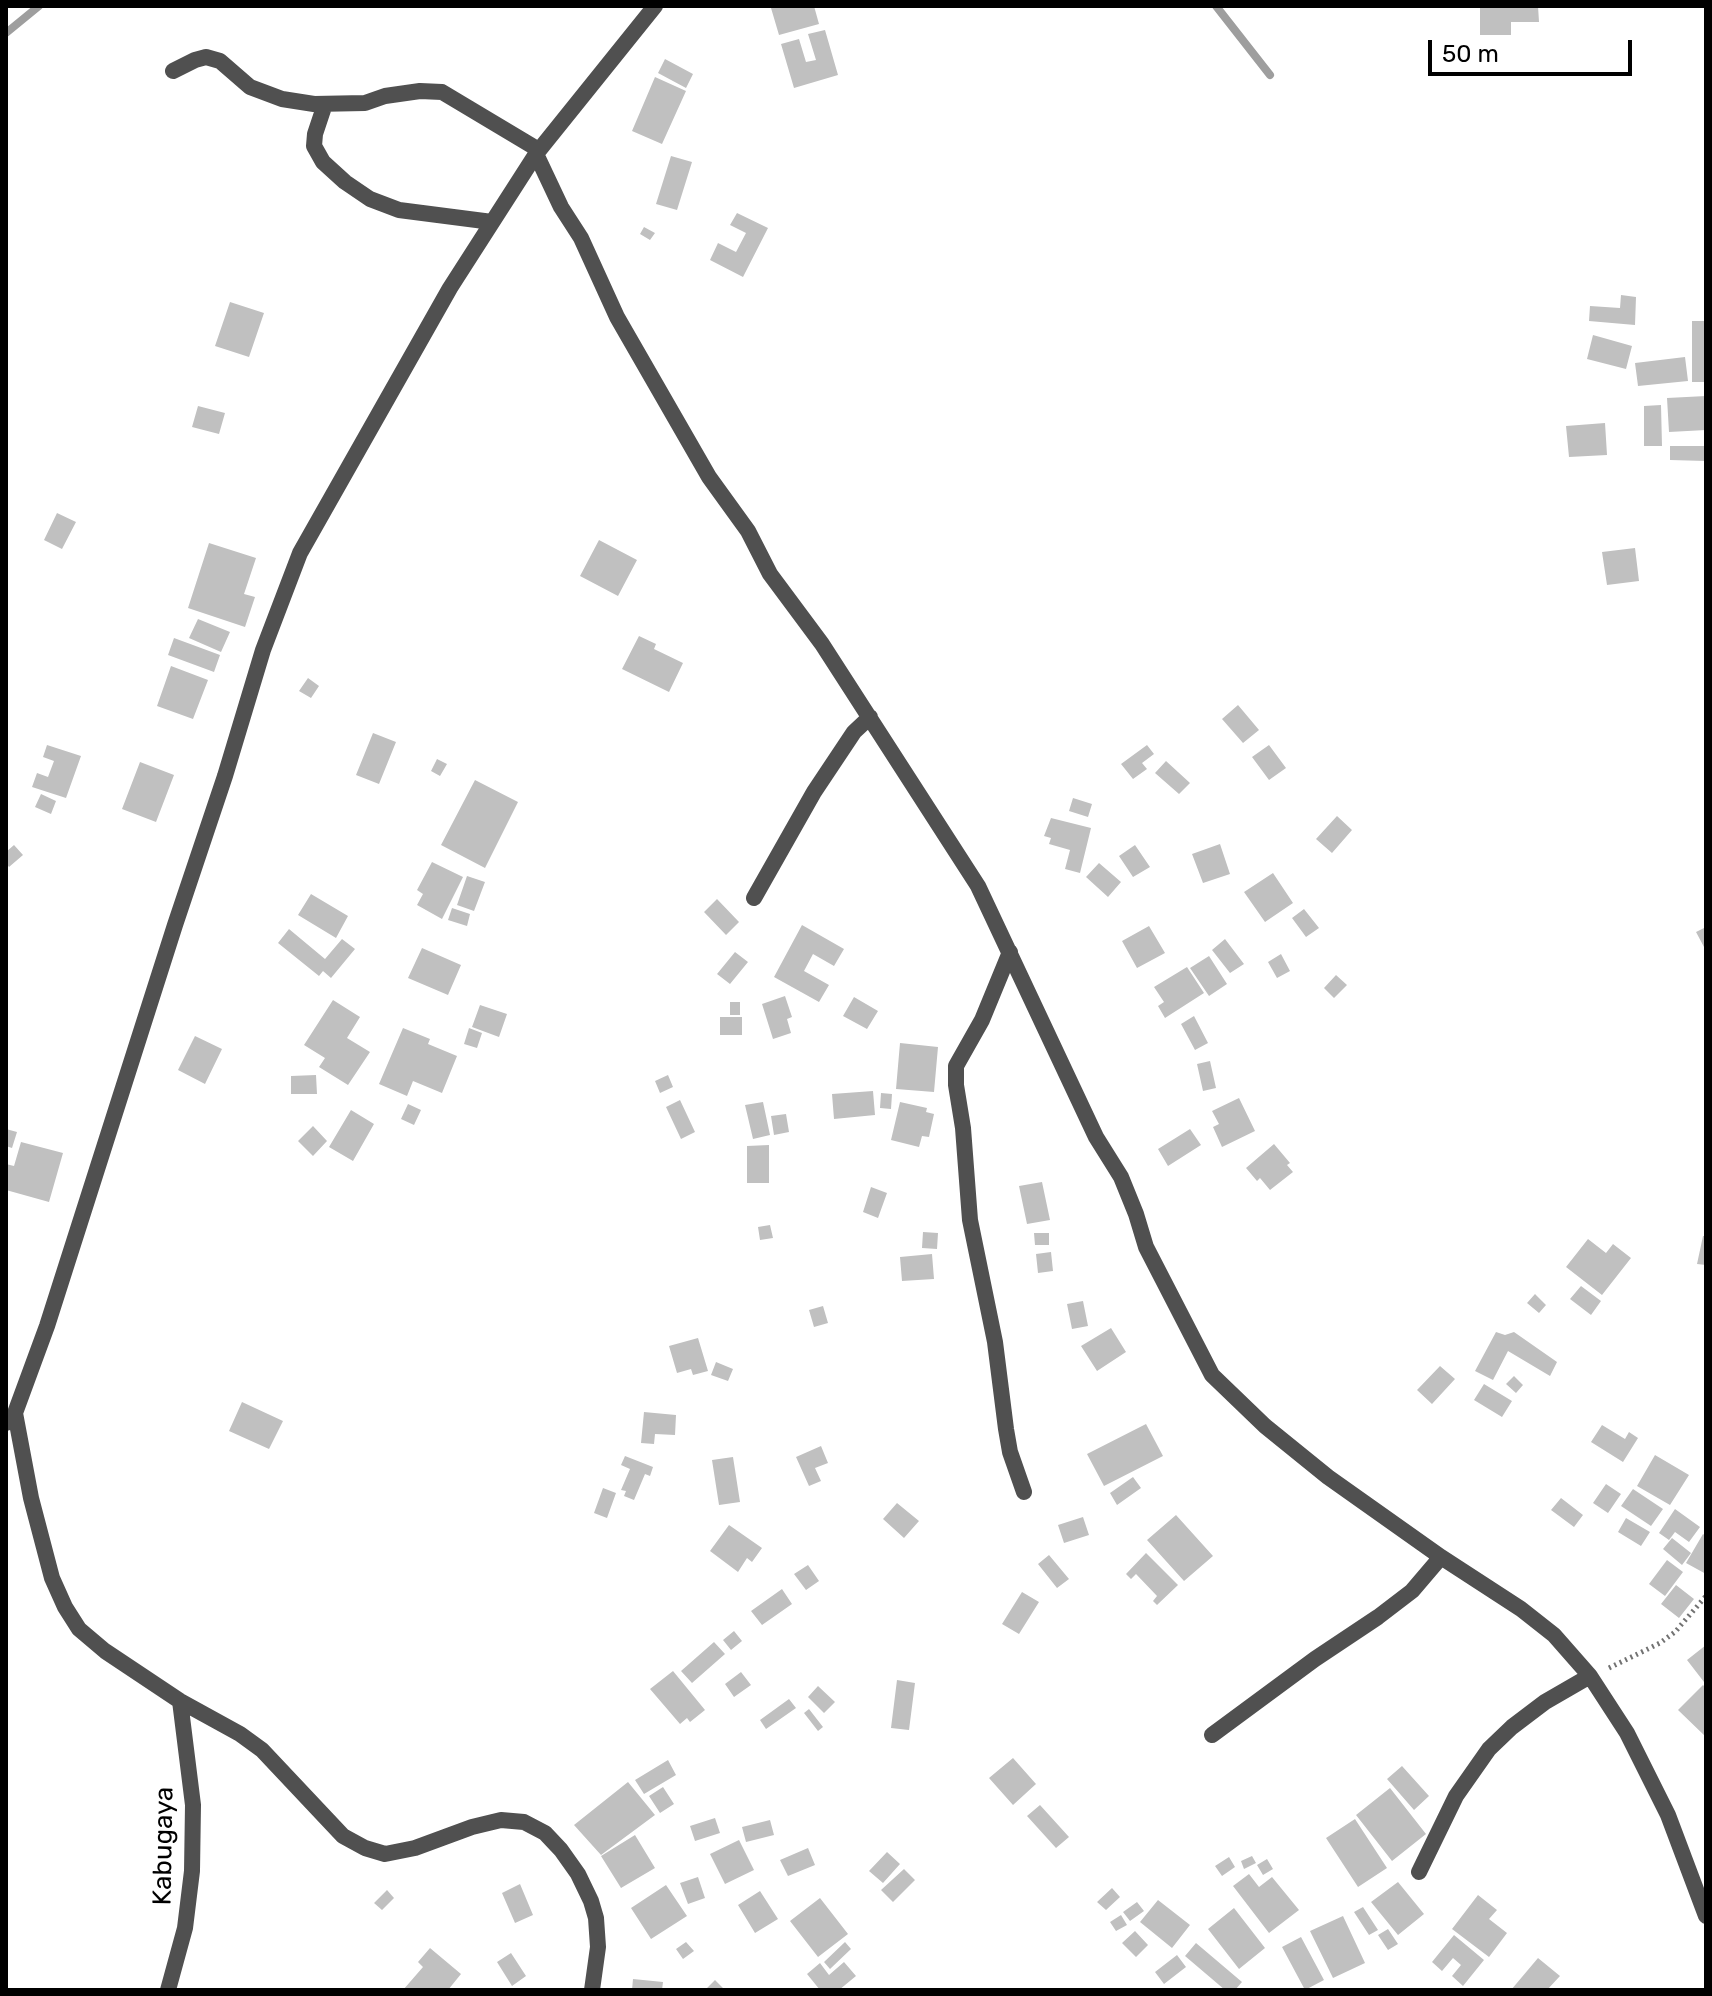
<!DOCTYPE html>
<style>
body{margin:0}
#map{position:relative;width:1712px;height:1996px;overflow:hidden;background:#fff;font-family:Rubik,sans-serif}
canvas{display:block}
.frame{position:absolute;inset:0;border:8px solid #000;pointer-events:none}
.scale{position:absolute;left:1428px;top:40px;width:204px;height:36px;box-sizing:border-box;border:4px solid #000;border-top:0;padding-left:10px;font-size:24px;line-height:28px;white-space:nowrap;color:#000;-webkit-text-stroke:6px #fff;paint-order:stroke}
</style>
<div id="map">
<canvas width="1712" height="1996"></canvas>
<div class="frame"></div>
<div class="scale">50 m</div>
</div>
<script>
const ctx = document.querySelector('canvas').getContext('2d');
ctx.lineJoin = 'round';
const shape = rows => new Path2D(rows.map(r => 'M' + r).join(''));
function strokePath(path, color, width, dash) { ctx.strokeStyle = color; ctx.lineWidth = width; ctx.lineCap = dash ? 'butt' : 'round'; ctx.setLineDash(dash || []); ctx.stroke(path); }
function fillPath(path, color) { ctx.fillStyle = color; ctx.fill(path, 'evenodd'); }
function write(font, color, halo, rows, align = 'center') {
  ctx.font = font + ' Rubik,sans-serif'; ctx.lineWidth = 6; ctx.setLineDash([]); ctx.textBaseline = 'middle'; ctx.strokeStyle = halo; ctx.fillStyle = color; for (const [text, x, y, turn = 0] of rows) {
    ctx.save(); ctx.translate(x, y); ctx.rotate((+turn || 0) * Math.PI / 180); ctx.textAlign = isNaN(turn) ? turn : align; if (halo) ctx.strokeText(text, 0, 0); ctx.fillText(text, 0, 0); ctx.restore();
  }
}
strokePath(shape([
 [1216,6,1270,75],
 [6,33,39,6]
]), '#9e9e9e', 8);
fillPath(shape([
 [780,6,814,6,819,24,779,35,771,8],
 [1480,6,1538,6,1539,22,1511,22,1511,35,1480,35],
 [825,30,838,75,794,88,781,44,799,39,806,62,816,60,808,34],
 [665,59,693,74,686,88,658,73],
 [655,77,686,91,662,144,632,131],
 [671,156,692,162,677,210,656,204],
 [737,213,768,228,743,277,710,260,718,243,736,252,746,233,730,225],
 [644,227,655,233,650,240,640,234],
 [1621,295,1636,297,1635,325,1589,321,1590,306,1620,308],
 [230,302,264,313,249,357,215,346],
 [1692,321,1706,321,1706,382,1692,382],
 [1593,335,1632,346,1626,369,1587,359],
 [1685,357,1688,381,1638,386,1635,363],
 [1706,396,1706,430,1669,432,1667,398],
 [1661,405,1662,446,1644,446,1644,406],
 [198,406,225,413,219,434,192,427],
 [1605,423,1607,455,1569,457,1566,426],
 [1670,446,1706,446,1706,461,1670,460],
 [57,513,76,522,62,549,44,540],
 [599,540,637,560,618,596,580,576],
 [209,543,256,558,244,594,255,597,245,627,188,608],
 [1635,548,1639,581,1607,585,1602,552],
 [198,619,230,632,221,652,189,638],
 [639,636,656,644,654,649,683,663,669,692,622,669],
 [174,638,220,655,214,672,168,655],
 [171,666,208,680,193,719,157,706],
 [308,678,319,686,311,698,299,691],
 [1238,705,1259,730,1243,743,1222,719],
 [373,733,396,742,379,784,356,775],
 [47,745,81,756,66,798,32,787,37,773,48,777,54,761,43,757],
 [1147,745,1154,754,1142,763,1147,769,1133,779,1121,764],
 [1269,745,1286,768,1269,780,1252,757],
 [437,759,447,764,440,776,431,771],
 [1166,761,1190,783,1179,794,1155,773],
 [140,762,174,775,156,822,122,809],
 [475,780,518,802,485,868,441,845],
 [41,794,56,801,51,814,35,807],
 [1073,798,1092,804,1088,817,1069,811],
 [1337,816,1352,830,1332,853,1316,839],
 [1051,818,1091,828,1080,873,1065,869,1070,850,1049,844,1051,838,1044,836],
 [1220,844,1230,874,1203,883,1192,854],
 [14,845,23,855,9,867,6,863,6,852],
 [1135,845,1150,867,1133,877,1119,856],
 [432,862,463,877,442,919,417,905,423,894,417,890],
 [1099,863,1121,882,1108,897,1086,877],
 [1273,873,1293,903,1265,922,1244,892],
 [467,876,485,882,474,911,457,905],
 [311,894,348,916,336,938,298,915],
 [717,899,739,922,726,935,704,912],
 [452,908,470,914,467,926,448,920],
 [1304,909,1319,928,1306,937,1292,918],
 [802,925,844,949,834,966,813,954,804,971,829,985,819,1002,774,977],
 [1149,926,1165,953,1137,968,1122,941],
 [1706,927,1706,946,1704,947,1696,932],
 [289,929,325,959,342,939,355,949,331,978,323,971,319,976,278,943],
 [1225,939,1244,964,1230,973,1212,950],
 [422,948,461,965,448,995,408,978],
 [735,952,748,962,730,984,717,974],
 [1281,954,1290,971,1277,978,1268,962],
 [1209,956,1227,984,1209,996,1190,968],
 [1187,967,1204,993,1165,1018,1158,1006,1164,1002,1154,987],
 [1336,975,1347,985,1334,998,1324,988],
 [785,996,792,1017,787,1019,791,1033,773,1039,762,1004],
 [854,997,878,1011,867,1029,843,1016],
 [333,1000,360,1017,347,1038,370,1052,348,1085,319,1067,325,1058,304,1045],
 [730,1002,740,1002,740,1015,730,1015],
 [480,1005,507,1014,499,1037,472,1027],
 [1194,1016,1208,1043,1195,1050,1181,1024],
 [720,1017,742,1017,742,1035,720,1035],
 [403,1028,430,1039,428,1044,457,1056,442,1093,413,1081,407,1096,379,1084],
 [469,1028,482,1033,477,1048,464,1044],
 [195,1036,222,1049,205,1084,178,1070],
 [900,1043,938,1047,934,1092,896,1089],
 [1210,1061,1216,1088,1203,1091,1197,1064],
 [316,1075,317,1094,291,1094,291,1076],
 [668,1075,673,1087,660,1093,655,1081],
 [873,1091,875,1115,834,1119,832,1094],
 [881,1093,892,1094,891,1109,880,1108],
 [1239,1098,1255,1131,1222,1147,1213,1127,1219,1124,1212,1111],
 [680,1100,695,1132,681,1139,666,1107],
 [763,1102,770,1135,753,1139,745,1105],
 [900,1102,927,1108,926,1112,934,1114,929,1137,922,1136,919,1147,891,1140],
 [408,1104,421,1110,414,1125,401,1119],
 [351,1110,374,1124,353,1161,329,1147],
 [786,1114,789,1132,774,1135,771,1116],
 [313,1126,327,1141,313,1156,298,1141],
 [6,1129,17,1132,12,1148,6,1146],
 [1190,1129,1201,1145,1168,1166,1158,1149],
 [21,1142,63,1153,49,1202,6,1190,6,1164,14,1166],
 [1274,1144,1290,1163,1287,1165,1293,1172,1270,1190,1260,1178,1257,1181,1246,1168],
 [769,1145,769,1183,747,1183,747,1146],
 [1042,1182,1050,1220,1027,1224,1019,1186],
 [871,1187,887,1193,878,1218,863,1212],
 [770,1225,773,1238,760,1240,758,1227],
 [923,1232,938,1233,937,1249,922,1248],
 [1034,1233,1049,1233,1049,1245,1035,1245],
 [1703,1236,1706,1236,1706,1265,1697,1264],
 [1588,1239,1606,1253,1613,1244,1631,1258,1602,1295,1566,1267],
 [1051,1252,1053,1271,1038,1273,1036,1254],
 [932,1254,934,1279,902,1281,900,1257],
 [1581,1286,1601,1301,1591,1315,1570,1299],
 [1535,1294,1546,1305,1539,1313,1527,1303],
 [1083,1301,1088,1326,1072,1329,1067,1304],
 [823,1306,828,1323,814,1327,809,1310],
 [1111,1328,1126,1352,1097,1371,1081,1346],
 [1496,1332,1505,1335,1514,1332,1557,1362,1550,1376,1508,1351,1493,1380,1475,1371],
 [698,1338,708,1371,693,1375,691,1369,677,1373,669,1346],
 [716,1362,733,1369,728,1381,711,1375],
 [1440,1366,1455,1379,1432,1404,1417,1390],
 [1514,1376,1523,1385,1516,1393,1506,1384],
 [1484,1384,1512,1401,1502,1417,1474,1400],
 [242,1402,283,1421,269,1449,229,1431],
 [644,1412,676,1415,675,1435,655,1434,654,1444,641,1443],
 [1146,1424,1163,1456,1104,1486,1087,1454],
 [1602,1425,1625,1439,1629,1432,1638,1438,1623,1462,1591,1442],
 [821,1446,828,1463,815,1468,821,1481,809,1486,796,1457],
 [1655,1455,1689,1475,1670,1505,1637,1486],
 [625,1456,653,1467,650,1476,645,1474,634,1500,624,1496,626,1491,621,1490,630,1469,621,1465],
 [733,1457,740,1502,719,1505,712,1460],
 [1133,1477,1141,1488,1117,1505,1110,1493],
 [1606,1484,1621,1494,1608,1513,1593,1503],
 [603,1488,616,1493,607,1518,594,1513],
 [1633,1489,1663,1509,1651,1526,1621,1506],
 [1561,1498,1583,1515,1574,1527,1551,1510],
 [897,1503,919,1521,904,1538,883,1519],
 [1675,1509,1700,1527,1689,1542,1675,1532,1669,1540,1659,1533],
 [1176,1515,1213,1556,1184,1581,1147,1540],
 [1083,1517,1089,1535,1064,1543,1058,1525],
 [1626,1518,1650,1532,1641,1546,1618,1532],
 [729,1525,762,1548,752,1562,747,1558,738,1572,710,1551],
 [1703,1534,1706,1536,1706,1574,1686,1563],
 [1672,1538,1691,1553,1682,1565,1663,1549],
 [1146,1553,1178,1585,1157,1605,1153,1601,1157,1596,1136,1574,1131,1579,1126,1574],
 [1049,1555,1069,1579,1057,1588,1038,1564],
 [1667,1560,1683,1572,1665,1596,1649,1584],
 [808,1565,819,1581,806,1590,794,1574],
 [1676,1585,1694,1599,1679,1618,1661,1604],
 [782,1589,792,1604,762,1625,751,1611],
 [1022,1592,1039,1602,1019,1634,1002,1624],
 [734,1631,742,1641,731,1650,723,1640],
 [714,1642,725,1654,692,1683,681,1671],
 [1706,1645,1706,1681,1704,1682,1687,1660],
 [673,1671,705,1710,690,1722,687,1718,680,1724,650,1689],
 [741,1672,751,1685,734,1697,725,1684],
 [897,1680,915,1683,909,1730,891,1728],
 [1703,1685,1706,1688,1706,1737,1678,1710],
 [818,1686,835,1702,824,1713,808,1697],
 [789,1699,796,1708,766,1729,760,1720],
 [809,1709,823,1727,818,1731,804,1713],
 [1013,1758,1036,1784,1013,1805,989,1778],
 [668,1760,676,1775,644,1794,635,1780],
 [1402,1766,1429,1796,1414,1810,1387,1779],
 [628,1782,655,1815,601,1855,574,1825],
 [663,1787,674,1804,660,1813,649,1796],
 [1390,1788,1426,1834,1392,1861,1356,1815],
 [1040,1805,1069,1837,1056,1848,1027,1816],
 [715,1818,720,1833,695,1841,690,1826],
 [1355,1819,1387,1868,1358,1887,1326,1838],
 [770,1820,774,1835,746,1842,742,1827],
 [635,1835,655,1868,621,1888,601,1856],
 [739,1840,754,1870,725,1884,710,1854],
 [808,1848,815,1865,788,1876,780,1860],
 [887,1852,900,1864,883,1883,869,1871],
 [1252,1856,1256,1863,1244,1869,1241,1861],
 [1229,1857,1235,1867,1222,1876,1215,1866],
 [1267,1859,1273,1869,1263,1875,1257,1865],
 [904,1869,915,1880,893,1902,881,1890],
 [1249,1874,1259,1887,1272,1877,1299,1910,1269,1933,1233,1886],
 [698,1877,705,1898,688,1904,680,1883],
 [1398,1882,1424,1914,1398,1935,1371,1902],
 [520,1884,533,1915,515,1923,502,1893],
 [666,1885,687,1916,651,1939,631,1908],
 [1112,1888,1120,1897,1106,1910,1097,1902],
 [387,1890,394,1898,382,1910,374,1903],
 [760,1891,778,1919,755,1933,738,1905],
 [1478,1895,1497,1910,1489,1919,1507,1933,1489,1957,1452,1929],
 [820,1898,848,1934,818,1957,790,1921],
 [1158,1900,1190,1925,1172,1948,1140,1922],
 [1137,1902,1144,1911,1130,1921,1123,1912],
 [1363,1907,1378,1930,1369,1935,1354,1912],
 [1234,1908,1265,1948,1239,1969,1208,1929],
 [1121,1915,1127,1925,1116,1931,1110,1922],
 [1343,1916,1365,1963,1333,1978,1310,1931],
 [1388,1929,1398,1944,1388,1950,1378,1935],
 [1135,1931,1148,1945,1136,1957,1122,1943],
 [1454,1935,1484,1960,1463,1986,1452,1976,1461,1965,1453,1958,1442,1971,1432,1962],
 [1301,1937,1324,1980,1305,1990,1282,1947],
 [686,1942,694,1951,683,1959,676,1949],
 [845,1942,851,1949,830,1969,824,1962],
 [1196,1943,1242,1982,1235,1990,1225,1990,1185,1956],
 [430,1948,461,1974,448,1990,403,1990,423,1967,418,1962],
 [511,1953,526,1976,512,1986,497,1962],
 [1177,1955,1186,1967,1164,1984,1155,1972],
 [1538,1958,1560,1976,1547,1990,1511,1990],
 [844,1962,856,1976,839,1990,820,1990,807,1974,820,1963,829,1975],
 [633,1979,663,1982,662,1990,632,1990],
 [715,1980,725,1990,705,1990]
]), '#c0c0c0');
strokePath(shape([
 [1609,1668,1660,1643,1675,1632,1706,1596]
]), '#727272', 5, [2, 4]);
strokePath(shape([
 [173,71,195,60,206,57,220,61,250,87,282,99,314,104,365,103,385,96,420,91,442,92,539,150],
 [325,104,315,134,314,146,323,162,345,182,370,199,399,210,492,222],
 [536,154,561,207,581,238,617,317,709,477,748,531,770,574,822,644,978,886,1096,1137,1121,1177,1136,1214,1146,1247,1212,1375,1265,1426,1328,1477,1441,1557,1521,1609,1554,1635,1590,1676,1627,1733,1668,1815,1706,1916],
 [754,898,814,792,854,732,870,717],
 [1010,952,982,1020,956,1066,956,1085,963,1128,970,1220,995,1342,1006,1429,1010,1452,1024,1492],
 [15,1413,31,1498,52,1578,65,1607,79,1629,105,1651,180,1701,240,1734,262,1750,343,1836,365,1848,385,1854,415,1848,472,1827,501,1820,524,1822,545,1833,561,1850,578,1874,591,1901,596,1918,598,1947,592,1990],
 [6,1423,15,1413,47,1326,175,925,225,776,263,650,300,553,450,288,536,154,655,6],
 [1212,1735,1315,1659,1378,1617,1412,1591,1441,1557],
 [1419,1872,1456,1796,1489,1749,1512,1727,1545,1702,1590,1676],
 [168,1990,185,1928,192,1871,193,1805,180,1701]
]), '#505050', 16);
write('26px', '#000', '#fff', [
 ["Kabugaya",164,1846,-89]
]);
</script>
